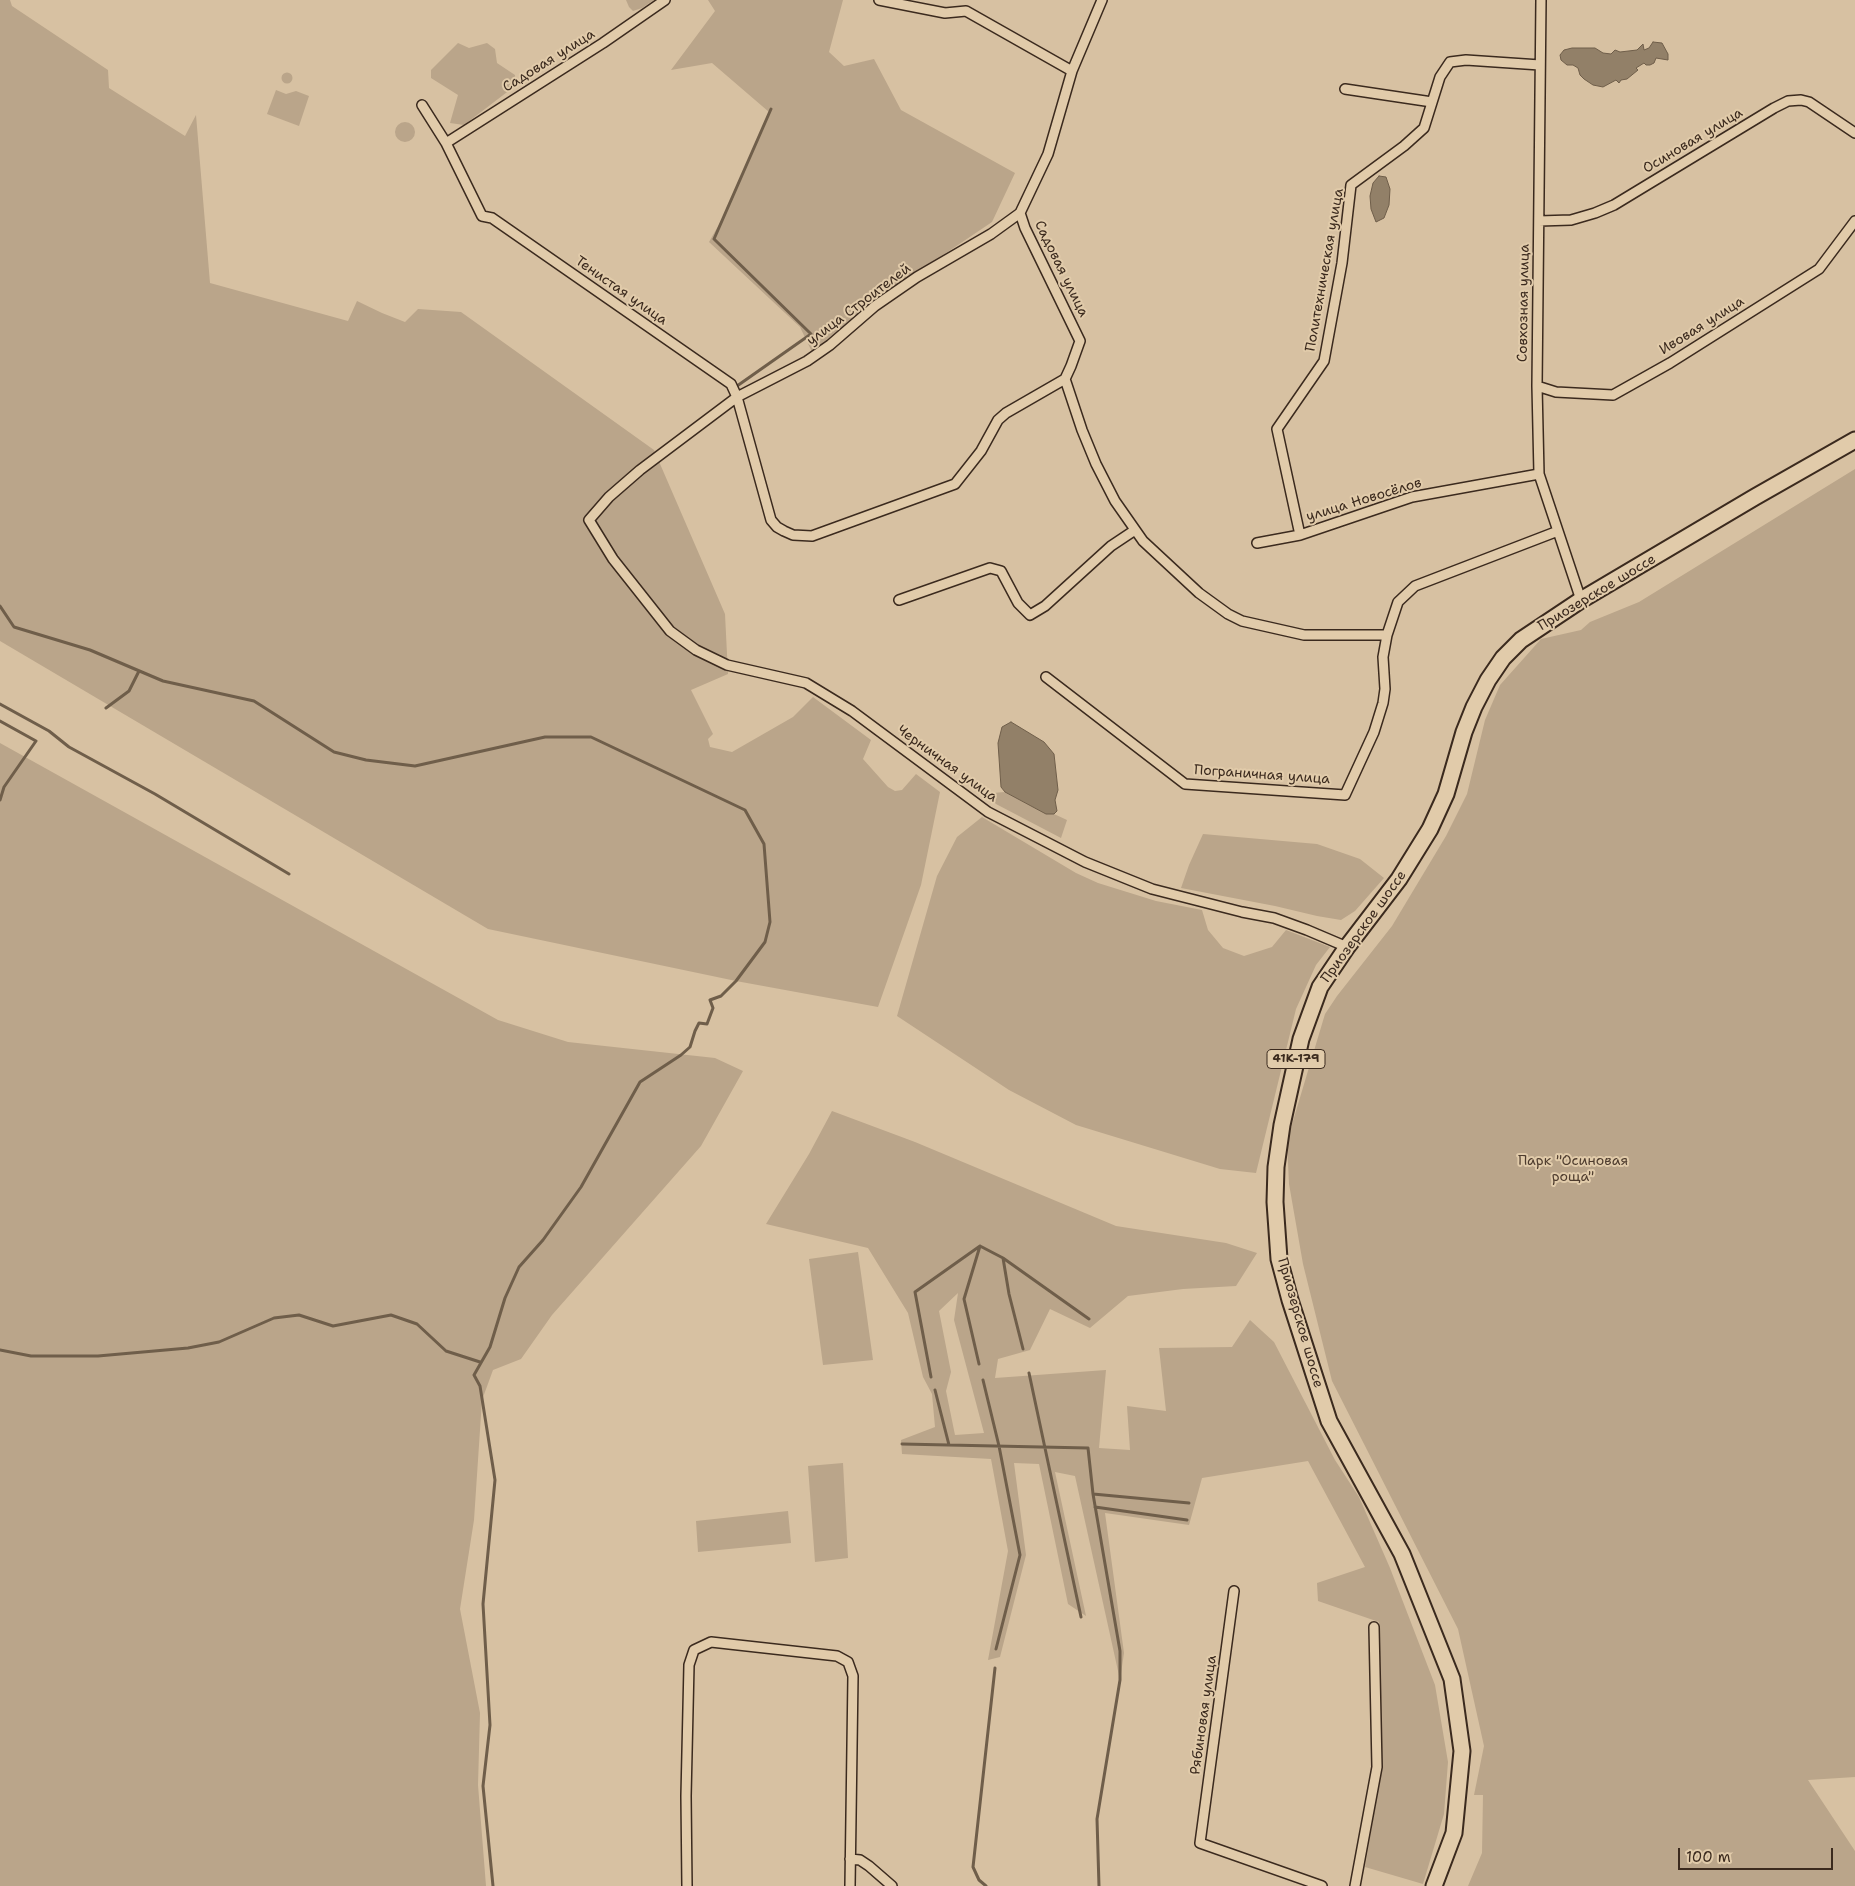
<!DOCTYPE html>
<meta charset="utf-8">
<style>
body{margin:0}
#map{position:relative;width:1855px;height:1886px;overflow:hidden;background:#d7c1a2;font-family:"Shantell Sans",sans-serif}
canvas{display:block}
.scale{position:absolute;left:1678px;top:1848px;width:155px;height:22px;box-sizing:border-box;border:2px solid #3b2a1e;border-top:0;padding-left:6px;font-size:15px;line-height:18px;white-space:nowrap;color:#3b2a1e;-webkit-text-stroke:4px #e1cbaa;paint-order:stroke}
</style>
<div id="map">
<canvas width="1855" height="1886"></canvas>
<div class="scale">100 m</div>
</div>
<script>
const ctx = document.querySelector('canvas').getContext('2d');
ctx.lineJoin = 'round';
function fillPath(path, color) { ctx.fillStyle = color; ctx.fill(path, 'evenodd'); }
const shape = rows => new Path2D(rows.map(r => 'M' + r).join(''));
function strokePath(path, color, width, dash) { ctx.strokeStyle = color; ctx.lineWidth = width; ctx.lineCap = dash ? 'butt' : 'round'; ctx.setLineDash(dash || []); ctx.stroke(path); }
function write(font, color, halo, rows, align = 'center') {
  ctx.font = font + ' "Shantell Sans",sans-serif'; ctx.lineWidth = 4; ctx.setLineDash([]); ctx.textBaseline = 'middle'; ctx.strokeStyle = halo; ctx.fillStyle = color; for (const [text, x, y, turn = 0] of rows) {
    ctx.save(); ctx.translate(x, y); ctx.rotate((+turn || 0) * Math.PI / 180); ctx.textAlign = isNaN(turn) ? turn : align; if (halo) ctx.strokeText(text, 0, 0); ctx.fillText(text, 0, 0); ctx.restore();
  }
}
fillPath(shape([
 [0,0,10,0,12,6,108,70,109,88,185,136,196,115,210,283,348,321,357,301,382,313,405,322,418,309,461,312,654,450,725,614,728,674,691,690,713,734,708,739,710,747,732,752,793,717,813,697,871,740,863,759,888,787,895,791,902,790,916,774,940,792,921,885,878,1007,736,981,488,929,0,641],
 [626,0,654,0,642,8,633,11,629,7],
 [708,0,843,0,829,52,844,66,874,59,901,110,1015,173,992,222,866,307,812,352,800,327,709,242,726,212,769,112,712,63,671,70,715,11],
 [458,43,469,48,487,43,495,49,497,63,515,75,515,86,464,125,450,123,458,95,431,78,431,70],
 '281.5 78a5.5 5.5 0 1 1 11 0a5.5 5.5 0 1 1-11 0Z',
 [276,90,286,94,296,91,309,96,299,126,267,114],
 '395 132a10 10 0 1 1 20 0a10 10 0 1 1-20 0Z',
 [1855,469,1855,1777,1808,1780,1855,1851,1855,1886,1468,1886,1482,1853,1483,1795,1474,1795,1484,1746,1458,1629,1332,1381,1303,1264,1289,1184,1287,1141,1325,1014,1337,996,1392,926,1446,836,1467,794,1485,720,1500,685,1541,639,1581,630,1590,622,1639,602],
 [0,743,498,1020,568,1042,715,1058,743,1071,701,1146,552,1315,521,1359,493,1370,482,1400,474,1520,460,1609,480,1713,478,1785,486,1886,0,1886],
 [1005,792,1046,814,1054,814,1067,820,1061,838,996,804,990,797,993,793],
 [982,817,1076,873,1098,883,1156,901,1202,910,1208,930,1223,948,1244,956,1272,947,1286,930,1330,947,1316,965,1296,1009,1256,1173,1220,1169,1076,1125,1009,1090,897,1016,937,876,957,837],
 [1203,834,1317,844,1360,859,1384,878,1355,911,1341,920,1317,916,1275,906,1181,888,1189,865],
 [832,1111,915,1142,1116,1226,1226,1243,1257,1253,1236,1286,1183,1289,1128,1296,1090,1328,1050,1309,1030,1350,998,1359,995,1378,1106,1370,1099,1448,1130,1450,1127,1406,1166,1411,1159,1348,1232,1347,1250,1320,1274,1342,1335,1460,1359,1497,1390,1568,1435,1685,1448,1762,1444,1814,1423,1884,1365,1867,1382,1766,1379,1622,1318,1601,1317,1583,1365,1567,1308,1461,1202,1478,1189,1525,1105,1513,1124,1653,1120,1680,1075,1476,1055,1472,1086,1616,1068,1604,1039,1464,1014,1463,1026,1555,1000,1657,988,1660,1008,1551,991,1459,902,1454,901,1440,935,1427,932,1394,923,1377,908,1313,868,1248,766,1224,809,1154],
 [958,1293,954,1320,984,1433,955,1435,946,1391,951,1372,939,1311],
 [858,1252,873,1360,823,1365,809,1259],
 [843,1463,848,1558,815,1562,808,1466],
 [788,1511,791,1543,698,1552,696,1521]
]), '#baa58a');
const water = shape([
 [1653,42,1662,43,1668,54,1668,60,1656,58,1654,63,1650,65,1646,65,1644,63,1636,68,1638,70,1627,79,1621,80,1619,83,1616,80,1603,87,1593,85,1584,79,1580,75,1578,68,1573,65,1567,65,1561,60,1560,55,1564,50,1572,48,1595,48,1603,53,1611,54,1615,50,1620,52,1637,50,1643,44,1644,50,1649,48,1653,42],
 [1379,176,1386,177,1390,189,1389,205,1384,218,1376,222,1371,209,1370,196,1373,183,1379,176],
 [1011,722,1044,742,1054,754,1058,790,1055,800,1057,811,1054,814,1046,814,1005,792,1001,787,998,743,1002,727,1011,722]
]);
fillPath(water, '#928068');
strokePath(water, '#6f5e4a', 1);
strokePath(shape([
 [737,386,811,334,714,239,771,109],
 [0,606,14,627,90,650,163,681,254,701,334,752,366,760,415,766,545,737,591,737,745,810,764,844,770,922,765,942,736,981,721,996,710,1000,713,1008,707,1024,699,1023,695,1031,690,1047,681,1055,640,1082,581,1187,543,1240,519,1267,505,1298,490,1347,474,1375,480,1386,495,1480,483,1604,490,1725,483,1786,493,1886],
 [0,704,49,731,69,747,155,794,289,874],
 [106,708,129,691,139,671],
 [0,721,36,741,4,787,0,800],
 [1003,1258,1009,1294,1023,1349],
 [0,1350,31,1356,98,1356,188,1348,219,1342,274,1318,299,1315,333,1326,391,1315,417,1324,446,1351,480,1362],
 [979,1364,964,1299,980,1246],
 [1029,1373,1081,1617],
 [931,1377,915,1292,980,1246,1003,1258,1089,1319],
 [983,1380,999,1446,1020,1555,996,1649],
 [935,1390,949,1445],
 [902,1444,1088,1448,1093,1494,1189,1503],
 [1093,1494,1120,1651,1120,1680,1097,1819,1099,1886],
 [1095,1507,1187,1520],
 [986,1886,979,1880,973,1867,995,1668]
]), '#6f5e4a', 3);
const street = shape([
 [879,0,945,13,966,11,1072,71,1048,154,1020,213,1025,228,1080,341,1071,366,1065,379,1082,430,1096,464,1115,501,1143,541,1199,593,1228,614,1242,621,1304,635,1387,635],
 [1541,0,1537,386,1539,474,1581,600],
 [1072,71,1102,0],
 [1345,89,1432,102],
 [422,105,446,143,482,216,492,218,731,384,737,397,771,520,777,527,784,531,793,535,812,536,955,484,981,451,998,420,1006,413,1065,379],
 [446,143,603,43,665,0],
 [1020,213,991,234,917,277,875,306,830,345,807,361,737,397,640,470,609,497,589,520,613,559,670,631,696,650,727,665,806,683,852,711,988,812,1085,862,1152,889,1242,912,1274,918,1307,930,1347,947],
 [1539,221,1571,220,1595,213,1614,205,1774,108,1788,101,1801,100,1809,102,1855,133],
 [1537,386,1556,392,1613,395,1670,363,1819,269,1855,221],
 [1300,535,1277,429,1324,361,1342,263,1351,185,1404,146,1424,128,1440,77,1450,62,1466,60,1540,65],
 [1257,543,1300,535,1412,497,1539,474],
 [899,600,990,568,1001,571,1018,603,1030,615,1045,606,1111,546,1135,530],
 [1046,677,1185,784,1345,795,1374,732,1383,703,1385,689,1383,657,1387,635,1398,602,1415,586,1558,531],
 [1234,1591,1200,1843,1322,1886],
 [850,1859,860,1860,869,1866,892,1886],
 [687,1886,686,1796,689,1665,694,1650,711,1642,837,1656,848,1662,853,1676,850,1886],
 [1355,1886,1377,1767,1374,1627]
]);
const primary = shape([
 [1434,1886,1454,1833,1462,1751,1452,1679,1402,1554,1329,1421,1290,1300,1279,1259,1275,1202,1276,1167,1282,1125,1301,1039,1320,987,1347,947,1399,879,1430,829,1446,794,1464,732,1474,707,1488,680,1503,658,1521,640,1581,600,1755,497,1855,440]
]);
strokePath(street, '#3b2a1e', 12);
strokePath(primary, '#3b2a1e', 19);
strokePath(street, '#e1cbaa', 9);
strokePath(primary, '#e1cbaa', 15);
for (const [x, y, w] of [
 [1296,1059,58]
]) { const box = new Path2D(); box.roundRect(x - w / 2, y - 9.5, w, 19, 4); ctx.fillStyle = '#e1cbaa'; ctx.fill(box); strokePath(box, '#3b2a1e', 1); }
write('bold 12px', '#3b2a1e', null, [
 ["41К-179",1296,1059]
]);
write('14px', '#3b2a1e', '#e1cbaa', [
 ["Садовая улица",549,61,-32],
 ["Осиновая улица",1693,141,-31],
 ["Садовая улица",1061,269,64],
 ["Политехническая улица",1325,270,-80],
 ["Тенистая улица",621,291,35],
 ["Совхозная улица",1524,303,-89],
 ["улица Строителей",859,305,-37],
 ["Ивовая улица",1702,326,-32],
 ["улица Новосёлов",1364,500,-17],
 ["Приозерское шоссе",1597,593,-31],
 ["Черничная улица",947,764,36],
 ["Пограничная улица",1262,775,4],
 ["Приозерское шоссе",1364,927,-54],
 ["Приозерское шоссе",1300,1323,74],
 ["Рябиновая улица",1204,1715,-82]
]);
write('14px', '#4e3c2e', '#e1cbaa', [
 ["Парк \"Осиновая",1573,1161],
 ["роща\"",1573,1177]
]);
</script>
